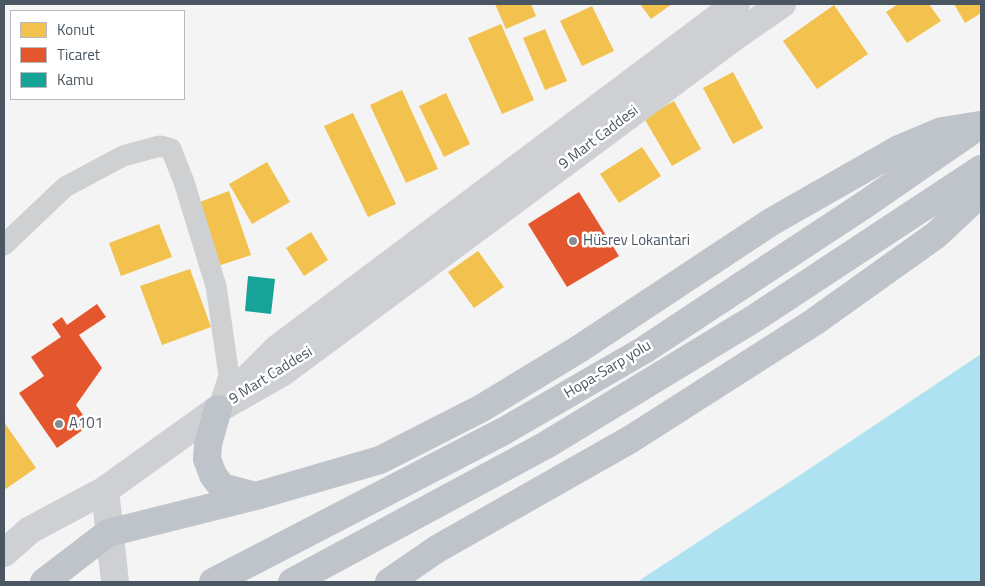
<!DOCTYPE html>
<meta charset="utf-8">
<style>
body{margin:0}
#map{position:relative;width:985px;height:586px;overflow:hidden;background:#f4f4f4;font-family:"Titillium Web",sans-serif}
canvas{display:block}
.frame{position:absolute;inset:0;border:5px solid #4a5661;pointer-events:none}
.legend{position:absolute;left:10px;top:10px;width:175px;height:90px;box-sizing:border-box;background:#fff;border:1px solid #b7bbc0;margin:0;padding:6px 9px;list-style:none;font-size:15px;color:#4a5661}
.legend li{display:flex;align-items:center;gap:10px;height:25px}
.legend b{width:25px;border:1px solid #b7bbc0}
</style>
<div id="map">
<canvas width="985" height="586"></canvas>
<div class="frame"></div>
<ul class="legend">
<li><b style="height:14px;background:#f2c14e"></b>Konut</li>
<li><b style="height:14px;background:#e4572e"></b>Ticaret</li>
<li><b style="height:14px;background:#17a398"></b>Kamu</li>
</ul>
</div>
<script>
const ctx = document.querySelector('canvas').getContext('2d');
ctx.lineJoin = 'round';
function fillPath(path, color) { ctx.fillStyle = color; ctx.fill(path, 'evenodd'); }
const shape = rows => new Path2D(rows.map(r => 'M' + r).join(''));
function strokePath(path, color, width, dash) { ctx.strokeStyle = color; ctx.lineWidth = width; ctx.lineCap = dash ? 'butt' : 'round'; ctx.setLineDash(dash || []); ctx.stroke(path); }
function write(font, color, halo, rows, align = 'center') {
  ctx.font = font + ' "Titillium Web",sans-serif'; ctx.lineWidth = 5; ctx.setLineDash([]); ctx.textBaseline = 'middle'; ctx.strokeStyle = halo; ctx.fillStyle = color; for (const [text, x, y, turn = 0] of rows) {
    ctx.save(); ctx.translate(x, y); ctx.rotate((+turn || 0) * Math.PI / 180); ctx.textAlign = isNaN(turn) ? turn : align; if (halo) ctx.strokeText(text, 0, 0); ctx.fillText(text, 0, 0); ctx.restore();
  }
}
fillPath(shape([
 [981,354,981,582,637,582,800,475]
]), '#aee2f0');
fillPath(shape([
 [495,4,531,4,536,16,506,29],
 [640,4,672,4,651,19],
 [898,4,929,4,941,21,907,43,886,12],
 [954,4,981,4,981,13,965,23],
 [834,5,868,54,817,89,783,41],
 [592,6,614,51,582,66,560,21],
 [501,24,534,100,502,114,468,38],
 [545,29,567,81,545,90,523,38],
 [733,72,763,128,733,144,703,88],
 [402,90,438,169,406,183,370,105],
 [446,93,470,144,444,157,419,106],
 [674,101,701,149,672,166,644,118],
 [353,113,396,204,368,217,324,126],
 [642,147,661,176,619,203,600,174],
 [267,162,290,202,252,224,229,184],
 [229,191,251,255,218,266,197,203],
 [159,224,172,257,121,276,109,243],
 [311,232,328,260,304,276,286,248],
 [478,251,504,287,474,308,448,272],
 [190,269,211,327,162,345,140,286],
 [4,422,36,468,4,490]
]), '#f2c14e');
fillPath(shape([
 [579,192,619,256,567,287,528,224],
 [97,304,106,317,79,335,102,368,76,405,90,425,57,448,19,393,44,376,31,357,61,337,52,324,62,317,67,325]
]), '#e4572e');
fillPath(shape([
 [248,276,275,279,271,314,245,311]
]), '#17a398');
strokePath(shape([
 [4,245,65,187,123,156,160,146,171,149,184,182,216,286,229,376,218,409]
]), '#ced0d2', 21);
strokePath(shape([
 [239,387,278,348,736,4],
 [105,490,115,582],
 [4,553,30,530,105,490,218,409,283,372,737,35,782,4]
]), '#ced0d4', 28);
strokePath(shape([
 [218,409,208,444,207,459,213,475,222,487,256,496],
 [44,582,108,533,256,496,380,460,482,408,579,349,771,222,899,149,942,131,980,125],
 [213,582,504,431,644,350,864,205,970,132],
 [292,582,546,445,755,318,981,169],
 [389,582,437,549,631,439,814,322,936,235,968,205,981,186]
]), '#bec4c9', 28);
for (const [x, y, r, color] of [
 [573,241,5,"#868d94"],
 [59,424,5,"#868d94"]
]) { const dot = new Path2D(); dot.arc(x, y, r, 0, 2 * Math.PI); ctx.fillStyle = color; ctx.fill(dot); strokePath(dot, '#fff', 2); }
write('15px', '#4a5661', '#fff', [
 ["9 Mart Caddesi",599,138,-37],
 ["Hopa-Sarp yolu",608,370,-31],
 ["9 Mart Caddesi",271,376,-32]
]);
write('15px', '#4a5661', '#fff', [
 ["Hüsrev Lokantari",583,241],
 ["A101",69,424]
], 'left');
</script>
